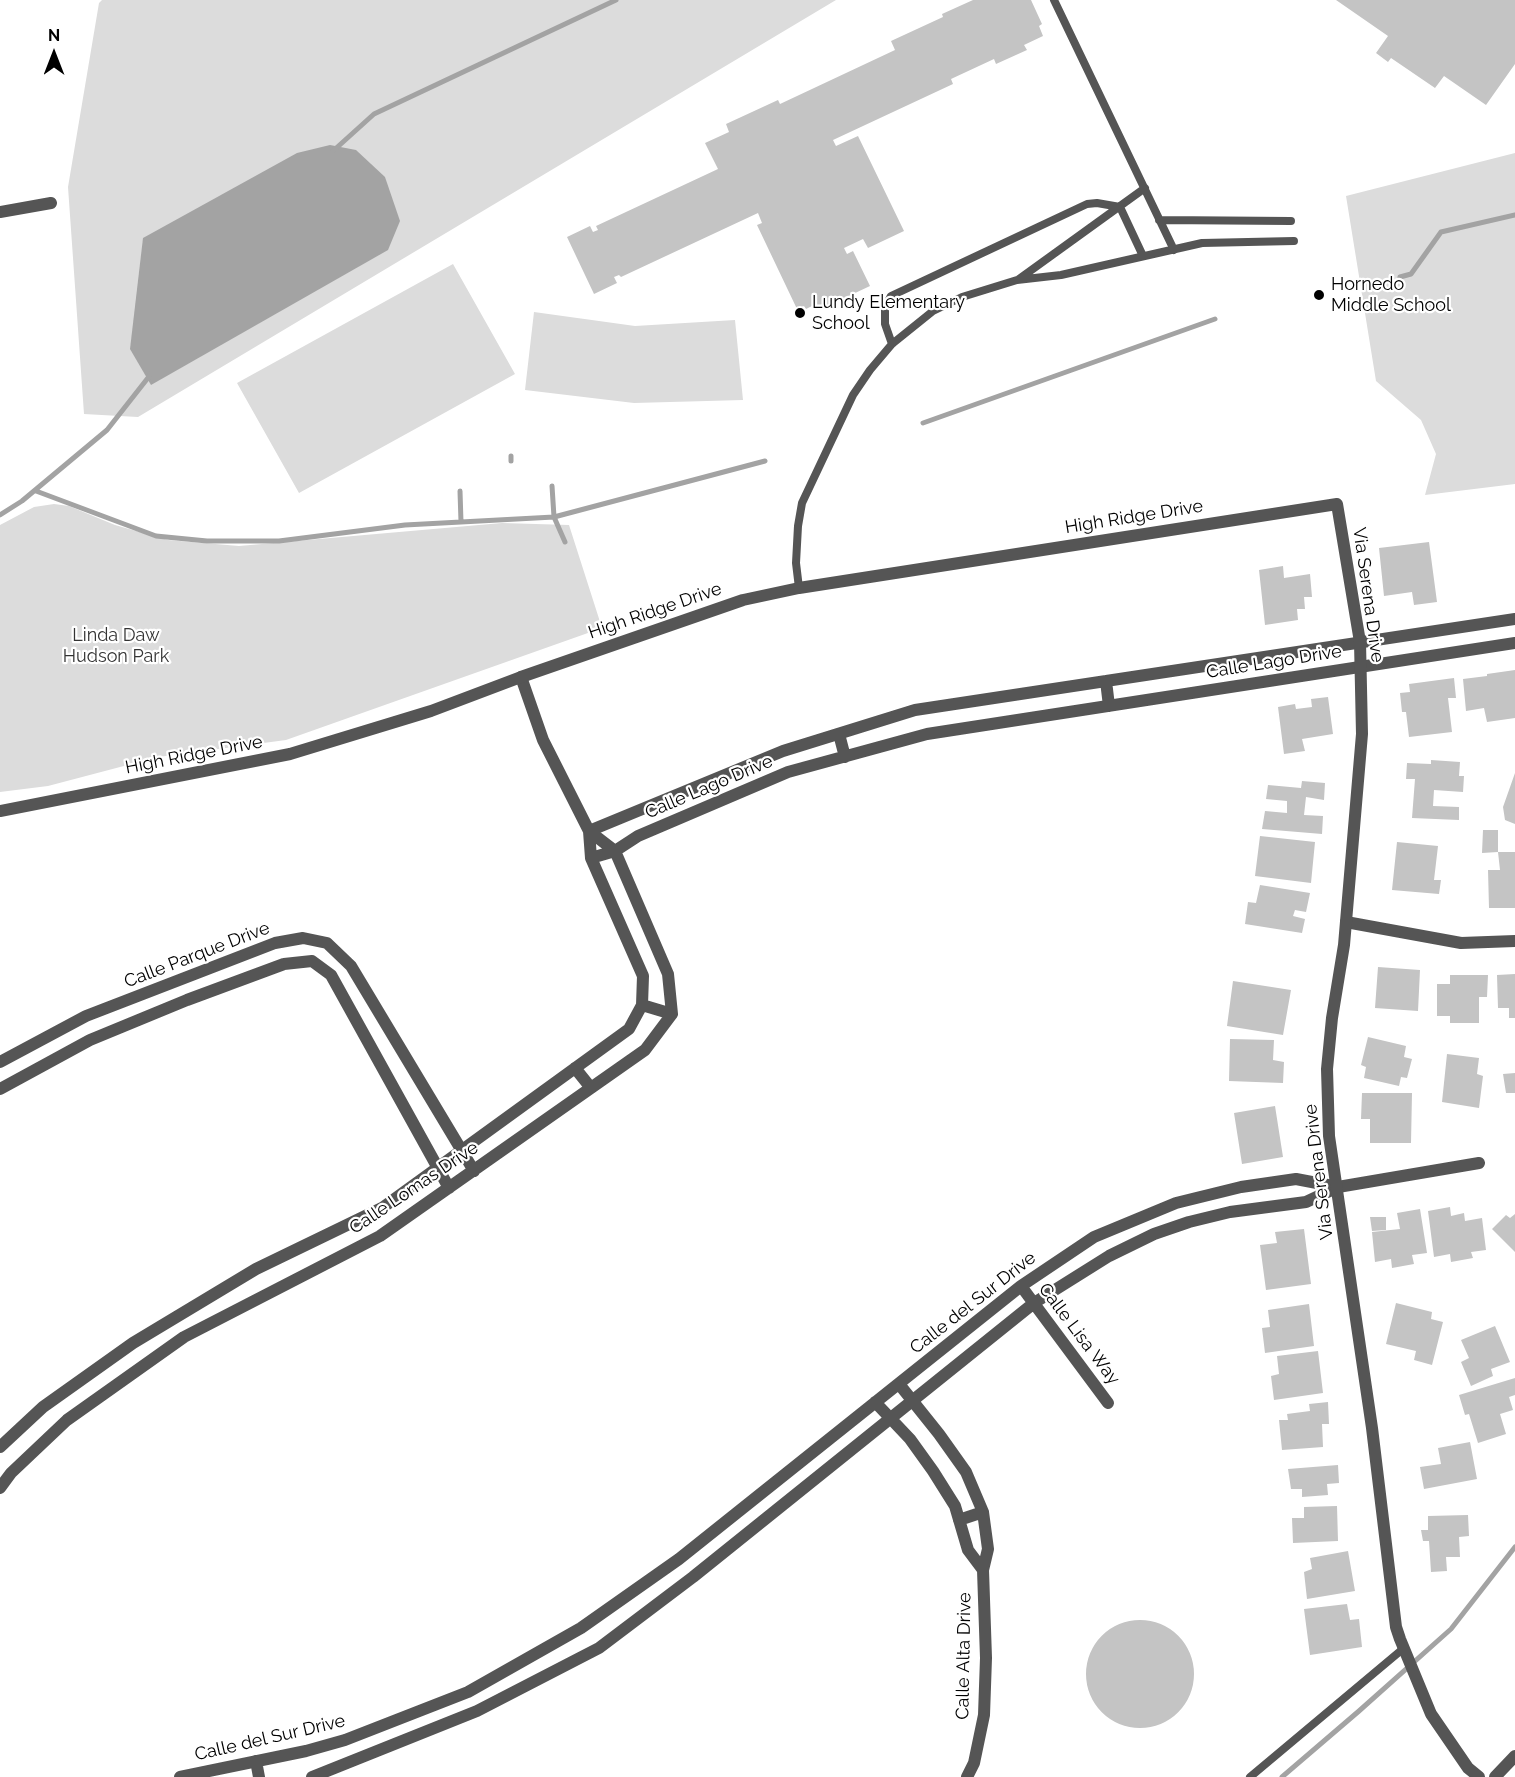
<!DOCTYPE html>
<style>
body{margin:0}
#map{position:relative;width:1515px;height:1777px;overflow:hidden;background:#fff;font-family:Raleway,sans-serif}
canvas{display:block}
.north{position:absolute;left:24px;top:24px;width:60px;height:60px;-webkit-text-stroke:4px #fff;paint-order:stroke;rotate:0deg;font-size:16px;font-weight:700;line-height:24px;text-align:center;color:#000}
.north::after{content:'';display:block;margin:auto;width:21px;height:27px;background:#000;clip-path:polygon(50% 0,100% 100%,50% 72%,0 100%)}
</style>
<div id="map">
<canvas width="1515" height="1777"></canvas>
<div class="north">N</div>
</div>
<script>
const ctx = document.querySelector('canvas').getContext('2d');
ctx.lineJoin = 'round';
function fillPath(path, color) { ctx.fillStyle = color; ctx.fill(path, 'evenodd'); }
const shape = rows => new Path2D(rows.map(r => 'M' + r).join(''));
function strokePath(path, color, width, dash) { ctx.strokeStyle = color; ctx.lineWidth = width; ctx.lineCap = dash ? 'butt' : 'round'; ctx.setLineDash(dash || []); ctx.stroke(path); }
function write(font, color, halo, rows, align = 'center') {
  ctx.font = font + ' Raleway,sans-serif'; ctx.lineWidth = 4.5; ctx.setLineDash([]); ctx.textBaseline = 'middle'; ctx.strokeStyle = halo; ctx.fillStyle = color; for (const [text, x, y, turn = 0] of rows) {
    ctx.save(); ctx.translate(x, y); ctx.rotate((+turn || 0) * Math.PI / 180); ctx.textAlign = isNaN(turn) ? turn : align; if (halo) ctx.strokeText(text, 0, 0); ctx.fillText(text, 0, 0); ctx.restore();
  }
}
fillPath(shape([
 [102,0,836,0,138,417,84,414,68,187,99,3],
 [1515,153,1515,484,1425,495,1436,454,1421,420,1376,381,1346,196],
 [453,264,515,374,299,493,237,383],
 [534,312,635,326,735,320,743,400,634,403,525,390],
 [54,504,69,506,115,525,168,540,239,546,502,523,569,525,602,628,286,740,158,757,48,786,0,792,0,525,34,507]
]), '#dcdcdc');
fillPath(shape([
 [330,145,356,150,385,177,400,221,388,250,151,385,130,349,143,238,297,153]
]), '#a3a3a3');
strokePath(shape([
 [333,151,374,114,616,0],
 [1400,277,1411,274,1441,232,1515,215],
 [923,423,1215,319],
 [511,456,511,461],
 [552,486,554,517,565,542],
 [36,491,156,536,207,541,279,541,405,525,554,517,765,461],
 [460,491,461,522],
 [0,515,22,501,107,430,151,374],
 [1282,1777,1359,1711,1451,1629,1515,1547]
]), '#a3a3a3', 5);
fillPath(shape([
 [973,0,1031,0,1042,24,1039,26,1043,36,1024,45,1027,50,996,64,994,59,951,79,953,84,833,140,836,146,858,136,904,231,868,248,863,239,844,248,847,254,853,251,870,286,819,310,816,304,806,309,804,306,797,309,757,225,762,223,758,213,621,277,619,275,614,277,617,283,594,294,567,237,590,226,593,232,598,230,596,226,718,169,705,143,729,132,726,124,778,100,780,104,895,50,891,41,943,17,942,14],
 [1336,0,1515,0,1515,64,1486,105,1444,76,1435,88,1391,58,1388,62,1376,53,1388,36],
 [1429,542,1437,602,1414,605,1412,592,1384,596,1379,548],
 [1283,566,1284,578,1310,574,1312,597,1304,597,1305,609,1297,609,1298,620,1265,625,1259,570],
 [1515,670,1515,718,1487,722,1484,708,1466,711,1463,679,1487,676,1487,674],
 [1454,678,1456,698,1448,698,1452,732,1409,737,1406,712,1402,712,1400,693,1410,692,1409,684],
 [1328,697,1333,734,1302,739,1305,751,1284,754,1278,707,1295,704,1296,709,1312,707,1311,699],
 [1431,760,1460,762,1459,776,1464,776,1463,792,1434,790,1433,806,1459,807,1459,820,1412,818,1415,779,1406,779,1407,763,1431,764],
 [1515,773,1515,824,1505,820,1503,807],
 [1302,781,1325,783,1324,800,1306,797,1304,815,1323,816,1322,834,1262,829,1265,811,1287,813,1287,801,1266,799,1268,785,1301,788],
 [1483,830,1498,830,1498,852,1515,852,1515,908,1489,908,1488,870,1500,870,1498,852,1482,853],
 [1260,836,1315,842,1311,883,1255,876],
 [1397,842,1438,846,1434,880,1441,880,1439,894,1392,890],
 [1260,885,1310,893,1306,912,1295,910,1293,916,1305,919,1302,933,1245,924,1248,902,1256,903],
 [1378,967,1420,970,1418,1011,1375,1008],
 [1515,974,1515,1018,1509,1018,1509,1008,1498,1008,1497,975],
 [1450,975,1488,975,1487,997,1479,997,1479,1023,1450,1023,1450,1016,1437,1016,1437,984,1450,984],
 [1233,981,1291,990,1283,1035,1227,1026],
 [1368,1037,1406,1046,1404,1057,1412,1059,1407,1078,1401,1077,1399,1086,1364,1078,1366,1067,1361,1065],
 [1230,1039,1274,1040,1273,1060,1284,1062,1283,1083,1229,1081],
 [1447,1054,1479,1058,1477,1074,1483,1076,1479,1108,1442,1102],
 [1515,1073,1515,1093,1506,1093,1503,1074],
 [1362,1093,1412,1093,1411,1143,1370,1143,1370,1119,1361,1119],
 [1275,1106,1283,1157,1242,1164,1234,1113],
 [1450,1207,1451,1216,1464,1213,1465,1221,1482,1218,1486,1250,1471,1252,1473,1258,1451,1262,1450,1254,1434,1257,1428,1211],
 [1420,1209,1427,1253,1412,1255,1414,1264,1392,1268,1391,1259,1375,1262,1372,1232,1400,1229,1397,1213],
 [1515,1214,1515,1252,1492,1229,1506,1215,1510,1218],
 [1370,1217,1386,1217,1386,1230,1372,1231],
 [1304,1229,1311,1284,1266,1290,1260,1245,1277,1243,1275,1232],
 [1396,1303,1432,1312,1431,1319,1443,1322,1432,1365,1414,1360,1416,1351,1386,1344],
 [1309,1304,1314,1346,1265,1353,1262,1328,1270,1327,1268,1310],
 [1495,1326,1510,1362,1491,1369,1493,1376,1471,1386,1461,1362,1469,1358,1461,1340],
 [1318,1351,1323,1393,1274,1400,1271,1376,1279,1374,1277,1356],
 [1515,1378,1515,1395,1509,1397,1513,1410,1500,1414,1506,1434,1478,1443,1469,1414,1465,1415,1459,1395],
 [1328,1402,1329,1424,1322,1424,1323,1447,1282,1450,1279,1420,1288,1420,1287,1414,1310,1411,1309,1404],
 [1470,1442,1477,1479,1424,1489,1420,1467,1441,1464,1438,1448],
 [1338,1465,1339,1483,1327,1484,1328,1495,1302,1497,1302,1489,1291,1489,1288,1469],
 [1337,1506,1338,1541,1293,1543,1292,1518,1304,1518,1304,1507],
 [1468,1515,1469,1536,1459,1537,1460,1557,1446,1557,1447,1571,1431,1572,1429,1541,1423,1541,1421,1530,1428,1530,1428,1516],
 [1348,1551,1355,1591,1307,1599,1304,1572,1312,1569,1310,1558],
 [1347,1604,1350,1620,1359,1619,1362,1647,1310,1655,1304,1609],
 '1086 1674a54 54 0 1 1 108 0a54 54 0 1 1-108 0Z'
]), '#c4c4c4');
strokePath(shape([
 [1054,0,1174,250],
 [1120,207,1143,256],
 [1159,220,1291,221],
 [1019,279,1145,188],
 [892,344,885,324,885,307,891,296,1087,204,1097,203,1120,207],
 [799,588,796,563,798,526,802,503,853,395,870,370,892,344,933,311,962,297,1017,280,1061,275,1202,243,1294,241],
 [1250,1777,1404,1648]
]), '#555', 8);
strokePath(shape([
 [0,212,51,203],
 [1106,681,1109,706],
 [839,734,845,757],
 [589,831,783,751,915,710,1515,619],
 [591,858,615,851,638,836,788,772,927,734,1515,643],
 [1346,922,1461,943,1515,941],
 [642,1005,672,1014],
 [0,1062,86,1016,275,943,303,938,327,943,351,966,474,1171],
 [575,1068,591,1088],
 [0,1089,90,1040,187,1000,284,964,312,961,331,975,449,1188],
 [1021,1286,1108,1403],
 [899,1384,939,1434,966,1472,983,1512,988,1549,983,1570,986,1658,984,1715,974,1763,967,1777],
 [875,1402,910,1439,933,1471,955,1506,968,1550,983,1570],
 [0,1447,43,1407,133,1343,256,1269,382,1208,629,1029,642,1005,643,976,591,858,589,831,543,740,521,677],
 [0,1488,11,1473,67,1420,184,1337,380,1236,645,1050,672,1014,668,974,615,851,589,831],
 [959,1520,983,1512],
 [256,1761,259,1777],
 [180,1777,306,1751,345,1740,468,1692,581,1628,679,1559,1021,1286,1094,1237,1176,1203,1241,1187,1296,1179,1338,1187],
 [312,1777,477,1711,599,1648,693,1577,1034,1303,1109,1256,1154,1234,1189,1222,1230,1212,1306,1202,1338,1187,1479,1163],
 [1495,1777,1515,1756]
]), '#555', 12);
strokePath(shape([
 [0,811,290,754,431,711,521,677,743,600,799,588,1337,504,1360,642,1362,734,1344,945,1332,1018,1327,1069,1329,1136,1372,1428,1396,1627,1400,1639,1431,1714,1468,1768,1479,1777]
]), '#555', 12);
for (const [x, y, r, color] of [
 [1319,295,6,"#000"],
 [800,313,6,"#000"]
]) { const dot = new Path2D(); dot.arc(x, y, r, 0, 2 * Math.PI); ctx.fillStyle = color; ctx.fill(dot); strokePath(dot, '#fff', 2); }
write('18px', '#000', '#fff', [
 ["Hornedo",1331,285],
 ["Middle School",1331,306],
 ["Lundy Elementary",812,303],
 ["School",812,324]
], 'left');
write('18px', '#000', '#fff', [
 ["High Ridge Drive",1134,517,-9],
 ["Via Serena Drive",1368,595,82],
 ["High Ridge Drive",655,611,-19],
 ["Calle Lago Drive",1274,662,-9],
 ["High Ridge Drive",194,755,-11],
 ["Calle Lago Drive",709,787,-23],
 ["Calle Parque Drive",197,955,-21],
 ["Via Serena Drive",1319,1172,-97],
 ["Calle Lomas Drive",414,1188,-34],
 ["Calle del Sur Drive",973,1303,-38],
 ["Calle Lisa Way",1079,1334,53],
 ["Calle Alta Drive",964,1656,-89],
 ["Calle del Sur Drive",270,1738,-13]
]);
write('18px', '#333', '#fff', [
 ["Linda Daw",116,636],
 ["Hudson Park",116,657]
]);
</script>
